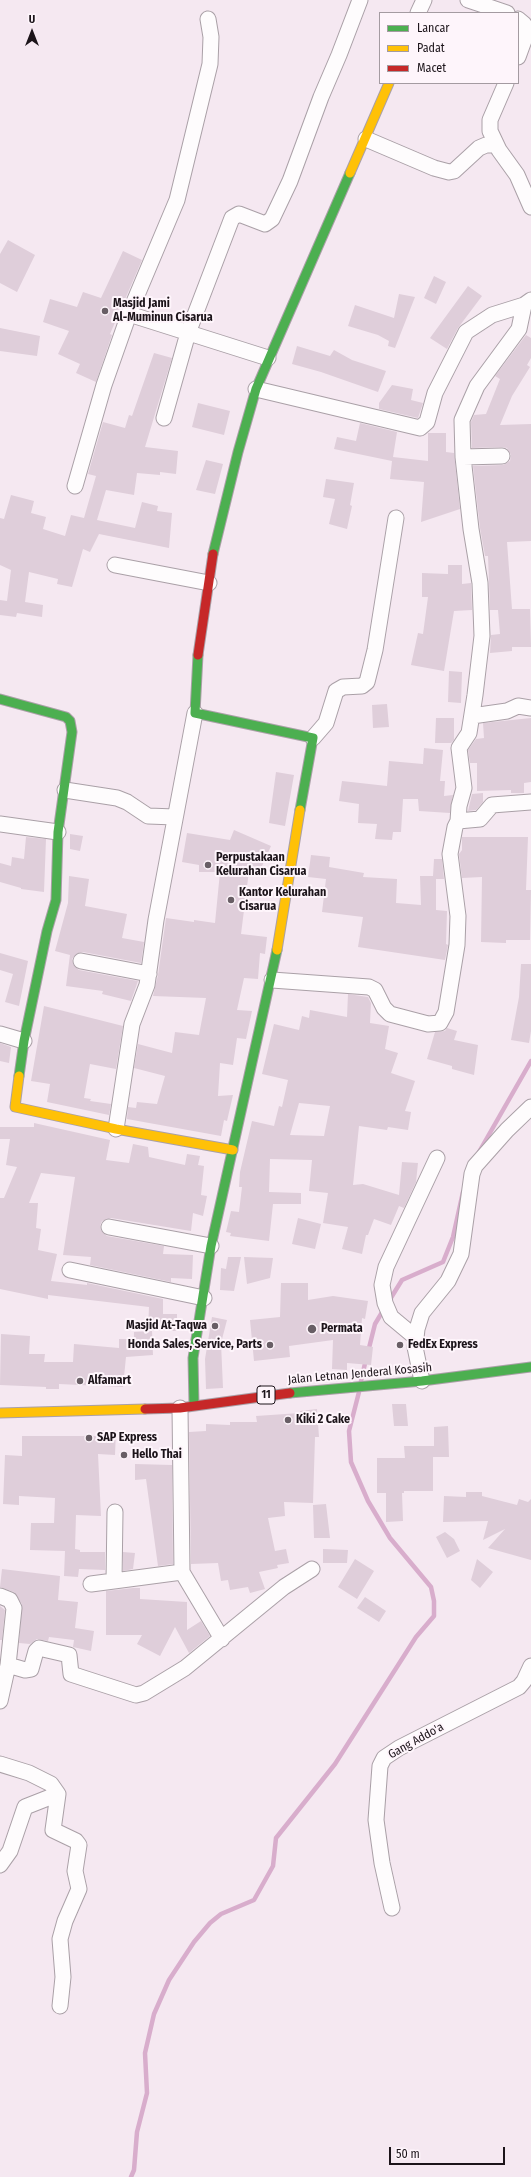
<!DOCTYPE html>
<style>
body{margin:0}
#map{position:relative;width:531px;height:2177px;overflow:hidden;background:#f5e8f1;font-family:"Fira Sans Condensed",sans-serif}
canvas{display:block}
.legend{position:absolute;left:379px;top:12px;width:140px;height:72px;box-sizing:border-box;background:#fef5fb;border:1px solid #a49ba1;margin:0;padding:5px 7px;list-style:none;font-size:12px;color:#1c141a}
.legend li{display:flex;align-items:center;gap:8px;height:20px}
.legend b{width:20px;border:1px solid #a49ba1}
.north{position:absolute;left:12px;top:12px;width:40px;height:40px;-webkit-text-stroke:3px #fef5fb;paint-order:stroke;rotate:0deg;font-size:11px;font-weight:700;line-height:16px;text-align:center;color:#1c141a}
.north::after{content:'';display:block;margin:auto;width:14px;height:18px;background:#1c141a;clip-path:polygon(50% 0,100% 100%,50% 72%,0 100%)}
.scale{position:absolute;left:389px;top:2147px;width:116px;height:18px;box-sizing:border-box;border:2px solid #1c141a;border-top:0;padding-left:5px;font-size:12px;line-height:14px;white-space:nowrap;color:#1c141a;-webkit-text-stroke:3px #fef5fb;paint-order:stroke}
</style>
<div id="map">
<canvas width="531" height="2177"></canvas>
<ul class="legend">
<li><b style="height:5px;background:#4caf50"></b>Lancar</li>
<li><b style="height:5px;background:#ffc107"></b>Padat</li>
<li><b style="height:5px;background:#c62828"></b>Macet</li>
</ul>
<div class="north">U</div>
<div class="scale">50 m</div>
</div>
<script>
const ctx = document.querySelector('canvas').getContext('2d');
ctx.lineJoin = 'round';
const shape = rows => new Path2D(rows.map(r => 'M' + r).join(''));
function strokePath(path, color, width, dash) { ctx.strokeStyle = color; ctx.lineWidth = width; ctx.lineCap = dash ? 'butt' : 'round'; ctx.setLineDash(dash || []); ctx.stroke(path); }
function fillPath(path, color) { ctx.fillStyle = color; ctx.fill(path, 'evenodd'); }
function write(font, color, halo, rows, align = 'center') {
  ctx.font = font + ' "Fira Sans Condensed",sans-serif'; ctx.lineWidth = 4; ctx.setLineDash([]); ctx.textBaseline = 'middle'; ctx.strokeStyle = halo; ctx.fillStyle = color; for (const [text, x, y, turn = 0] of rows) {
    ctx.save(); ctx.translate(x, y); ctx.rotate((+turn || 0) * Math.PI / 180); ctx.textAlign = isNaN(turn) ? turn : align; if (halo) ctx.strokeText(text, 0, 0); ctx.fillText(text, 0, 0); ctx.restore();
  }
}
strokePath(shape([
 [479,1152,531,1061],
 [389,1301,402,1280,443,1262,453,1237,463,1192],
 [368,1352,375,1324,384,1309],
 [361,1381,366,1359],
 [131,2177,134,2170,137,2132,147,2093,145,2053,154,2014,169,1980,194,1942,210,1923,221,1914,254,1900,273,1866,276,1838,335,1764,416,1637,434,1616,434,1601,431,1587,390,1538,368,1501,351,1462,349,1431,359,1392]
]), '#d8adcc', 4.5);
fillPath(shape([
 [8,240,35,255,17,292,0,283,0,254],
 [123,251,142,260,110,334,112,335,96,382,76,373,80,364,58,354,69,331,43,322,50,299,77,307,83,292,101,298],
 [434,276,446,282,436,304,424,298],
 [468,286,482,296,458,328,447,349,430,338],
 [399,294,415,297,395,348,388,346,389,341,378,335,348,326,355,305,394,318],
 [0,328,40,336,37,356,0,351],
 [526,335,531,338,531,358,527,365,530,367,512,396,500,425,531,424,531,541,507,542,512,609,530,609,531,647,512,647,512,651,490,653,491,635,500,634,498,610,490,610,488,556,485,556,480,528,473,466,503,465,510,461,511,455,507,448,502,447,472,448,471,422,474,415,486,414,500,379,495,376],
 [297,346,330,356,334,350,352,360,386,371,378,392,321,372,292,364],
 [154,353,172,358,145,447,178,451,176,474,160,472,160,475,137,473,134,495,106,490,97,520,135,528,142,502,158,506,157,511,172,513,169,548,99,534,90,552,83,549,72,587,57,584,58,579,29,572,25,602,43,605,42,617,17,613,16,617,0,615,0,600,7,601,11,570,0,565,0,518,4,519,11,495,34,501,31,513,46,517,43,529,65,536,71,515,84,518,96,476,88,474,103,422,125,428,129,415,132,416],
 [392,385,413,389,411,400,423,403,418,418,379,409,379,403],
 [198,403,230,411,224,435,192,427],
 [360,423,397,432,393,457,428,461,428,433,446,433,446,452,454,453,460,509,421,522,424,482,390,479,392,461,334,449,337,437,356,441],
 [206,460,223,464,215,494,196,490],
 [326,479,354,483,350,505,352,506,347,529,329,524,335,499,323,497],
 [448,565,462,565,462,584,471,583,472,610,454,611,444,671,411,665,418,633,423,634,428,597,422,597,422,573,448,574],
 [449,671,462,672,461,703,448,702],
 [387,704,389,727,373,728,372,705],
 [436,718,454,718,454,740,451,743,435,743],
 [531,718,531,782,524,783,524,793,511,793,511,790,477,791,477,763,470,763,468,750,476,739,484,738,483,723],
 [424,748,443,750,440,781,445,781,444,796,453,795,450,813,419,811,418,799,403,799,401,832,393,832,392,840,375,839,377,824,358,823,359,804,339,801,342,781,387,786,389,761,423,764],
 [276,772,294,775,285,826,269,823],
 [483,793,483,802,476,810,468,811,472,794],
 [234,830,271,846,258,875,249,871,241,934,267,937,265,954,260,953,258,979,244,978,237,1010,252,1011,246,1039,237,1038,233,1065,220,1063,218,1096,233,1095,227,1121,224,1120,221,1136,127,1119,128,1107,136,1108,137,1102,157,1104,165,1076,134,1068,138,1044,172,1053,175,1032,199,1035,206,998,153,996,158,975,166,918,194,922,194,920,215,923,220,872,199,872,199,865,182,862,187,833,230,840],
 [70,834,83,836,80,851,70,849],
 [26,837,46,839,44,892,21,889,21,888,0,882,0,863,11,866,12,857,24,859],
 [462,837,528,837,526,890,531,890,530,940,506,940,506,943,481,942,482,877,462,878,459,854,462,850],
 [311,855,330,857,329,867,364,873,363,877,397,879,396,903,421,905,420,876,433,876,434,859,442,859,444,879,436,879,436,910,447,911,446,944,448,945,445,960,358,947,363,917,322,912,326,879,308,877],
 [69,876,89,879,85,906,127,914,122,938,144,942,141,963,83,952,78,953,72,959,73,964,79,970,138,981,131,1001,102,994,103,991,66,986,70,955,55,951,68,903],
 [0,953,28,961,19,1006,5,1002,13,974,0,970],
 [521,964,531,964,531,1031,529,1043,511,1040,519,997],
 [348,994,368,997,371,1003,370,1023,389,1026,385,1049,398,1053,391,1073,415,1081,405,1111,411,1112,408,1130,388,1127,387,1130,359,1126,353,1185,363,1184,399,1195,402,1162,418,1163,416,1182,404,1208,399,1206,391,1225,374,1219,368,1235,366,1235,362,1254,342,1249,348,1227,323,1223,328,1193,309,1191,312,1160,270,1159,269,1192,301,1193,301,1204,273,1204,269,1241,230,1236,231,1233,226,1232,231,1211,239,1212,242,1187,239,1187,240,1172,252,1121,274,1126,279,1106,282,1107,288,1080,262,1074,274,1024,299,1030,302,1016,309,1018,310,1010,347,1017],
 [299,1103,330,1106,324,1136,290,1135],
 [44,1006,123,1026,116,1069,90,1064,84,1098,91,1099,90,1101,111,1104,109,1115,47,1102,50,1084,31,1081],
 [447,1028,457,1031,454,1040,478,1045,474,1075,452,1069,452,1066,427,1059,435,1032,445,1031],
 [0,1043,11,1047,9,1063,0,1061],
 [34,1123,110,1140,106,1160,129,1163,133,1144,148,1147,149,1157,185,1165,187,1154,200,1156,198,1165,204,1166,201,1195,207,1196,203,1216,193,1213,191,1231,111,1218,102,1221,100,1226,101,1230,107,1236,164,1246,163,1254,193,1255,192,1279,171,1278,171,1282,90,1265,91,1257,63,1255,75,1177,41,1173,29,1203,38,1203,36,1228,41,1229,38,1250,57,1254,51,1281,87,1285,87,1283,163,1299,163,1314,177,1314,177,1331,148,1331,149,1307,48,1295,48,1299,0,1289,0,1198,4,1198,17,1167,6,1165,10,1139,0,1139,0,1127,34,1127],
 [298,1218,321,1224,315,1249,292,1244],
 [228,1257,241,1257,234,1291,220,1290,221,1268,226,1269],
 [244,1257,273,1258,270,1278,247,1284],
 [281,1283,308,1283,308,1300,333,1296,368,1301,365,1319,362,1318,360,1345,373,1347,371,1365,347,1363,347,1370,332,1369,333,1340,289,1346,290,1357,254,1361,250,1320,280,1317],
 [212,1317,227,1320,221,1343,223,1388,206,1389,205,1359],
 [152,1331,153,1355,126,1357,123,1387,59,1384,59,1389,46,1389,46,1387,0,1385,1,1334,30,1336,29,1354,45,1354,44,1362,73,1362,74,1344,119,1348,119,1339,134,1339,134,1332],
 [392,1404,406,1404,408,1426,394,1426],
 [317,1409,319,1437,315,1437,313,1503,284,1502,285,1516,268,1518,275,1551,286,1549,289,1563,277,1565,278,1568,259,1572,265,1589,250,1593,248,1587,230,1590,228,1580,221,1581,218,1563,191,1564,189,1432,206,1431,206,1424,230,1425,230,1422,257,1422,256,1416,300,1413,300,1411],
 [448,1426,449,1457,433,1457,433,1491,404,1491,404,1493,402,1493,403,1521,386,1522,386,1493,377,1493,377,1458,405,1458,404,1446,434,1446,434,1427],
 [101,1430,116,1430,115,1455,98,1454,101,1516,76,1515,75,1549,80,1550,80,1552,105,1552,105,1570,79,1569,78,1577,64,1576,65,1551,30,1550,31,1523,54,1523,55,1498,19,1496,19,1505,3,1504,5,1455,22,1456,22,1436,100,1436],
 [135,1464,172,1465,173,1564,158,1566,146,1479,135,1480],
 [466,1492,482,1492,482,1496,517,1505,519,1499,528,1502,531,1499,531,1560,488,1548,505,1529,483,1540,488,1521,443,1522,444,1496,466,1497],
 [326,1504,330,1538,314,1538,313,1505],
 [445,1532,454,1539,460,1551,447,1558,436,1537],
 [323,1549,348,1550,347,1563,323,1563],
 [123,1552,135,1553,133,1569,123,1571],
 [355,1559,374,1571,357,1599,338,1587],
 [477,1559,493,1572,480,1588,471,1580],
 [2,1569,60,1576,58,1600,78,1602,75,1628,94,1631,91,1651,73,1647,74,1640,49,1637,48,1641,37,1639,30,1644,19,1643,22,1604,14,1592,0,1587],
 [133,1588,140,1588,140,1599,187,1602,187,1630,201,1621,210,1636,189,1653,175,1627,160,1656,137,1644,142,1635,106,1635,106,1591],
 [365,1597,386,1611,379,1622,357,1608],
 [0,1606,5,1610,2,1640,0,1640]
]), '#dfceda');
const street = shape([
 [468,0,507,13],
 [418,13,424,0],
 [518,19,524,24,526,35,518,57],
 [506,83,490,120,490,131,499,150,517,175,531,207],
 [366,139,434,168,449,172,454,171,479,148,486,145,496,145],
 [129,314,268,358],
 [256,389,420,428,427,422,435,393,466,332,492,315,524,305,531,300],
 [164,418,188,333,232,218,239,214,265,224,272,219,290,181,321,97,339,55,360,0],
 [463,457,502,456],
 [75,486,104,385,129,314,177,200,210,64,211,37,208,19],
 [115,565,209,583],
 [472,716,507,711,518,706,531,708],
 [313,738,326,723,336,691,343,687,362,686,367,682,375,650,396,518],
 [65,790,117,798,127,802,148,816,175,817],
 [458,821,459,806,464,788,459,748,469,733,475,695,482,636,480,583,471,529,463,457,462,420,477,386,519,329,524,305],
 [0,824,58,832],
 [81,961,149,974],
 [272,980,369,987,375,990,384,1008,390,1014,428,1024,440,1023,446,1012,457,945,458,916,450,854,455,827,458,821,480,819,492,805,531,802],
 [0,1034,24,1041],
 [116,1129,132,1024,147,985,156,920,195,713],
 [109,1227,211,1246],
 [70,1270,204,1298],
 [415,1337,391,1317,385,1303,382,1285,386,1267,437,1158],
 [422,1381,415,1347,417,1329,422,1313,448,1281,461,1254,472,1174,475,1166,507,1130,531,1107],
 [182,1572,222,1639],
 [114,1581,115,1512],
 [91,1584,182,1572,180,1408],
 [0,1596,10,1600,14,1608,8,1665,0,1701],
 [8,1665,25,1670,31,1669,36,1651,39,1648,43,1649,69,1655,71,1674,136,1695,144,1693,185,1668,284,1587,312,1569],
 [0,1764,29,1773,51,1784,58,1794,53,1830,76,1841,79,1845,75,1871,79,1889,65,1921,60,1939,63,1977,60,2006],
 [0,1865,10,1851,25,1807,58,1794],
 [392,1908,382,1863,376,1820,380,1766,384,1758,399,1748,519,1687,524,1681,531,1666]
]);
const fast = shape([
 [213,554,238,452,256,389,350,173],
 [198,655,195,713,313,738,300,810],
 [0,699,66,717,70,721,72,732,58,832,56,900,47,931,24,1041,19,1076],
 [290,1393,422,1381,531,1367],
 [194,1405,193,1358,211,1246,277,950]
]);
const slow = shape([
 [350,173,389,83],
 [277,950,300,810],
 [19,1076,15,1107,116,1129,233,1150],
 [0,1413,145,1409]
]);
const jam = shape([
 [198,655,213,554],
 [145,1409,180,1408,290,1393]
]);
strokePath(street, '#aaa0a7', 17);
strokePath(fast, '#aaa0a7', 11);
strokePath(slow, '#aaa0a7', 11);
strokePath(jam, '#aaa0a7', 11);
strokePath(street, '#fefcfd', 15);
strokePath(fast, '#4caf50', 9);
strokePath(slow, '#ffc107', 9);
strokePath(jam, '#c62828', 9);
for (const [x, y, r, color] of [
 [105,311,4,"#685e65"],
 [208,865,4,"#685e65"],
 [231,900,4,"#685e65"],
 [215,1326,4,"#685e65"],
 [312,1329,5,"#685e65"],
 [270,1345,4,"#685e65"],
 [400,1345,4,"#685e65"],
 [80,1381,4,"#685e65"],
 [288,1420,4,"#685e65"],
 [89,1438,4,"#685e65"],
 [124,1455,4,"#685e65"]
]) { const dot = new Path2D(); dot.arc(x, y, r, 0, 2 * Math.PI); ctx.fillStyle = color; ctx.fill(dot); strokePath(dot, '#fef5fb', 1.5); }
for (const [x, y, w] of [
 [266,1395,18]
]) { const box = new Path2D(); box.roundRect(x - w / 2, y - 9, w, 18, 3); ctx.fillStyle = '#fef5fb'; ctx.fill(box); strokePath(box, '#1c141a', 1); }
write('bold 11px', '#1c141a', null, [
 ["11",266,1395]
]);
write('bold 12px', '#1c141a', '#fef5fb', [
 ["Masjid Jami",113,304],
 ["Al-Muminun Cisarua",113,318],
 ["Perpustakaan",216,858],
 ["Kelurahan Cisarua",216,872],
 ["Kantor Kelurahan",239,893],
 ["Cisarua",239,907],
 ["Masjid At-Taqwa",207,1326,"right"],
 ["Permata",321,1329],
 ["Honda Sales, Service, Parts",262,1345,"right"],
 ["FedEx Express",408,1345],
 ["Alfamart",88,1381],
 ["Kiki 2 Cake",296,1420],
 ["SAP Express",97,1438],
 ["Hello Thai",132,1455]
], 'left');
write('12px', '#1c141a', '#fef5fb', [
 ["Jalan Letnan Jenderal Kosasih",360,1374,-5],
 ["Gang Addo'a",416,1741,-29]
]);
</script>
